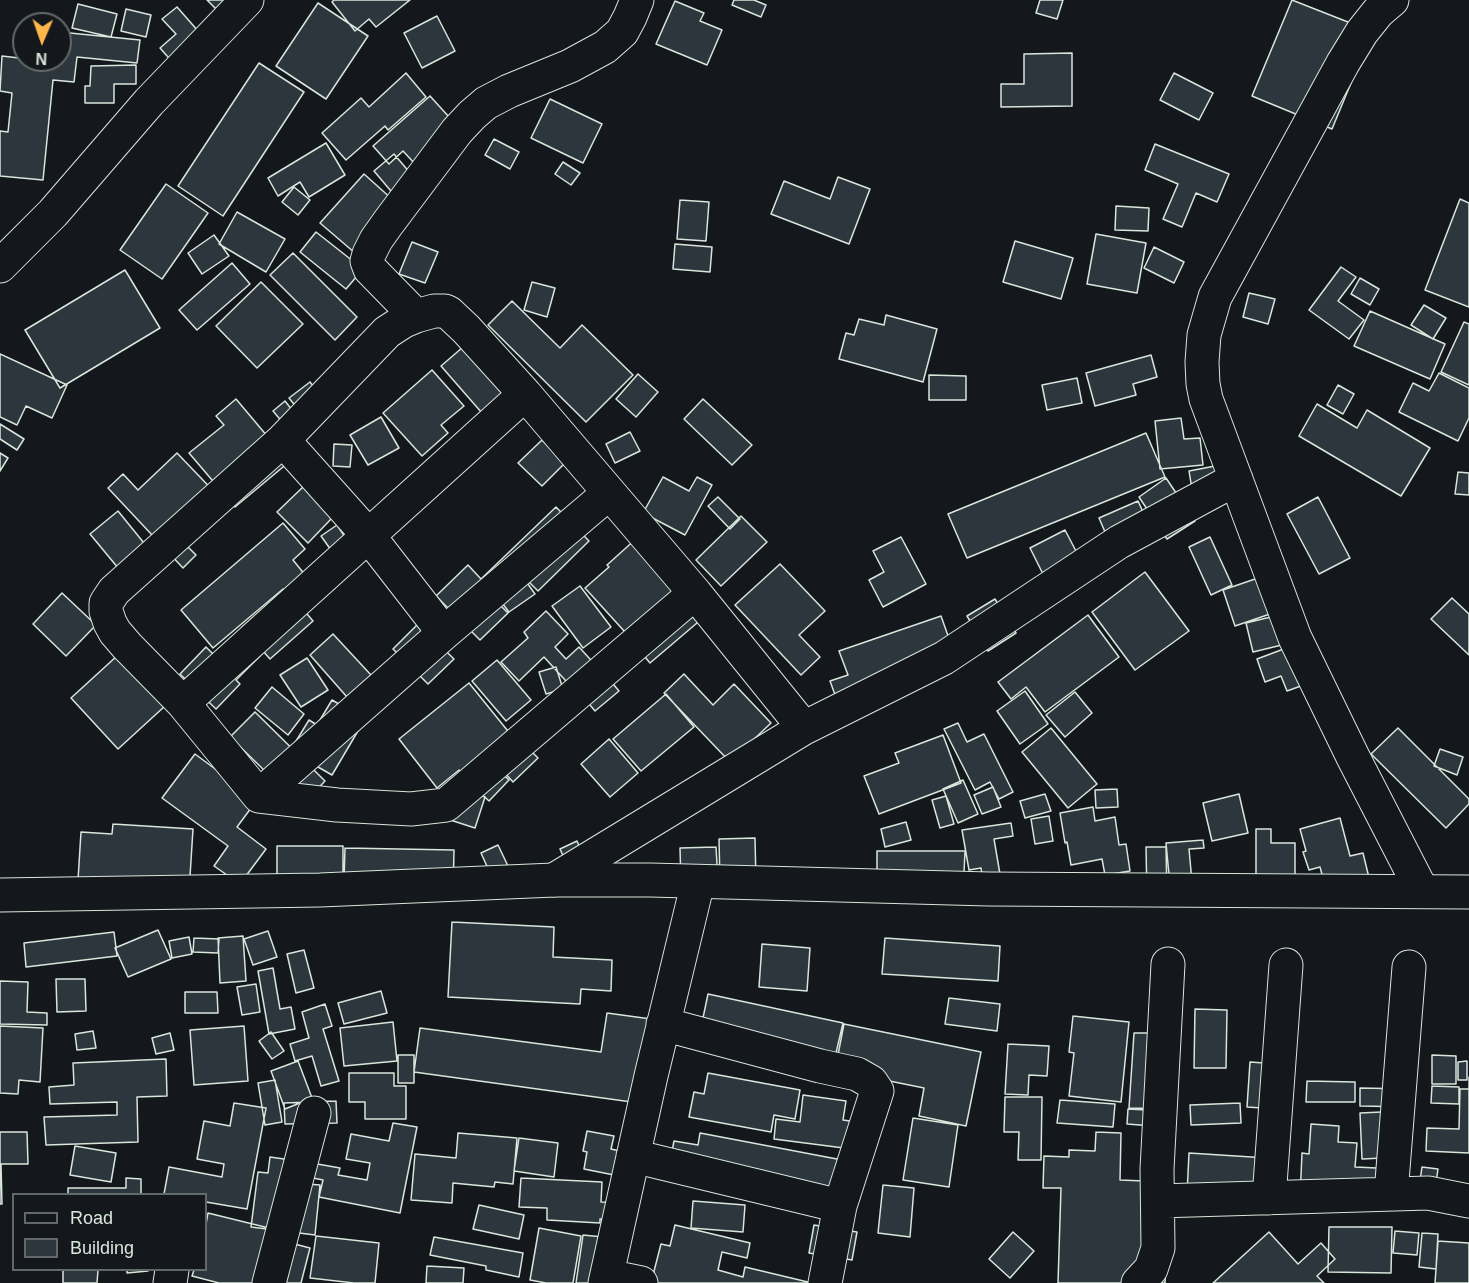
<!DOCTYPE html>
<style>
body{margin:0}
#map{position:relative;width:1469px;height:1283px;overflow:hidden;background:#14181c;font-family:Helvetica,sans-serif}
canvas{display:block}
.legend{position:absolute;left:12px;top:1193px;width:195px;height:78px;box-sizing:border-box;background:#14181c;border:2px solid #626a69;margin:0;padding:8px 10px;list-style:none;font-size:18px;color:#d8e6dc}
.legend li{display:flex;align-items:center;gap:12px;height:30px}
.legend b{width:30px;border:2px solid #626a69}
.north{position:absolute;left:12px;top:12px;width:60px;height:60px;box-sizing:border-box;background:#14181c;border:2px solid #626a69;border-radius:50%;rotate:182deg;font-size:16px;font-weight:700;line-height:24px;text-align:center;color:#d8e6dc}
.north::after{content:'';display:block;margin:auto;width:21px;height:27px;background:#ffb74d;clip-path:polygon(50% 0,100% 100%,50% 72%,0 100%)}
</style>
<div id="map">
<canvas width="1469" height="1283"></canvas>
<ul class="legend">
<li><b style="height:8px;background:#14181c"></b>Road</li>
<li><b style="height:16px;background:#2c363c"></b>Building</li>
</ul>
<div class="north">N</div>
</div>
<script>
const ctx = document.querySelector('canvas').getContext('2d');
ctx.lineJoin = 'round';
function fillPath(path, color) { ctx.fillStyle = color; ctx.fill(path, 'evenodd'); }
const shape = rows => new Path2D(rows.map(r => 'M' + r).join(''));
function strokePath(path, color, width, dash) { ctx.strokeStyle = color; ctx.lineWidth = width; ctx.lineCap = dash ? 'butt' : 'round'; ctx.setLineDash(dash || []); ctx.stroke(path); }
const building = shape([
 [207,0,240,0,223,16,207,0],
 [334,0,410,0,376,27,369,19,355,31,332,2,334,0],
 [734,0,754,0,766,5,761,17,732,5,734,0],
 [1040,0,1063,0,1057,19,1036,13,1040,0],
 [1292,0,1353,24,1358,66,1332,129,1252,96,1292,0],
 [675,1,704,13,700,21,722,30,707,65,656,44,675,1],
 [318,3,368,36,326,99,276,66,318,3],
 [78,4,117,14,111,37,72,28,78,4],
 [177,7,213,48,183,74,160,48,176,34,162,19,177,7],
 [126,9,151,15,146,37,121,31,126,9],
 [437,16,455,51,422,68,404,33,437,16],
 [22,28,24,28,24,60,60,60,60,32,140,40,137,63,77,57,74,82,53,80,43,180,0,176,0,131,8,132,12,93,0,91,2,56,19,58,22,28],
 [1072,53,1072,106,1001,107,1001,84,1024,84,1024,54,1072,53],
 [259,63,304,92,223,216,178,186,259,63],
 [136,65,136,84,114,84,114,103,85,103,85,86,90,86,91,66,136,65],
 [406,73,426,97,388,130,385,126,346,160,322,133,361,98,369,107,406,73],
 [1174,73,1213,93,1199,120,1160,100,1174,73],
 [430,96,459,128,416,165,403,151,389,164,373,146,430,96],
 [550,99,602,124,583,163,531,138,550,99],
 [494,139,519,152,510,169,485,155,494,139],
 [326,143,345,175,309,197,300,182,278,196,268,178,326,143],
 [1155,144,1229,174,1217,202,1196,193,1182,227,1163,219,1178,184,1145,170,1155,144],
 [394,154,427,193,407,210,374,171,394,154],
 [563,162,580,173,571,185,555,174,563,162],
 [364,174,412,217,369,265,320,223,364,174],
 [838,177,870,189,849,244,771,214,784,181,830,199,838,177],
 [166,184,208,213,162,279,120,250,166,184],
 [294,187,310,200,298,215,282,202,294,187],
 [1460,199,1469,203,1469,307,1425,290,1460,199],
 [680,200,709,202,706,241,677,239,680,200],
 [1116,206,1149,208,1148,231,1115,230,1116,206],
 [237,212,285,239,266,272,219,244,237,212],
 [316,232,363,269,346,289,300,252,316,232],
 [1096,234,1146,243,1137,293,1087,284,1096,234],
 [214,235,229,256,202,274,188,253,214,235],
 [1015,241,1073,258,1061,299,1003,282,1015,241],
 [412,242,438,252,425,283,399,274,412,242],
 [675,244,712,247,710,272,673,269,675,244],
 [1154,247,1184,262,1174,283,1144,268,1154,247],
 [293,253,357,317,335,340,270,275,293,253],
 [232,263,250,284,197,330,179,310,232,263],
 [1341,267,1356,277,1338,301,1364,320,1349,339,1309,310,1341,267],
 [125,270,160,328,60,388,25,330,125,270],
 [1360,278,1379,289,1370,305,1351,294,1360,278],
 [261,282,303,324,257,368,216,326,261,282],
 [532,282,555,288,547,317,524,310,532,282],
 [1249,293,1275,299,1268,324,1243,317,1249,293],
 [512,301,560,348,582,325,633,375,586,422,488,325,512,301],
 [1424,305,1446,318,1433,339,1411,325,1424,305],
 [1370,311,1445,344,1430,379,1354,346,1370,311],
 [886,315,937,329,923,382,839,359,846,333,854,335,859,319,884,325,886,315],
 [1464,322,1469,324,1469,385,1441,372,1464,322],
 [470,341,511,388,482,413,441,366,470,341],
 [0,354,67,385,52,418,26,406,17,425,0,417,0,354],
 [1151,355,1157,377,1133,384,1136,395,1095,406,1086,373,1151,355],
 [432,370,464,406,441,425,448,433,422,456,383,413,432,370],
 [1439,373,1469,388,1469,418,1458,441,1399,412,1413,383,1429,391,1439,373],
 [638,374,658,392,636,417,616,399,638,374],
 [929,375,966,376,966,400,929,400,929,375],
 [1077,378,1082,403,1047,410,1042,385,1077,378],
 [310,382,326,402,305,418,289,398,310,382],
 [1338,385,1354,394,1343,414,1327,405,1338,385],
 [236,399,289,462,235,507,189,453,224,425,216,416,236,399],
 [703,399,752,445,732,465,684,419,703,399],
 [285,401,296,415,284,424,273,411,285,401],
 [1317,404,1357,428,1367,410,1430,448,1401,496,1299,436,1317,404],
 [381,417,399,448,368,465,350,435,381,417],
 [1181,418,1184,439,1200,438,1203,465,1160,469,1155,421,1181,418],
 [0,424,24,439,17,450,0,439,0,424],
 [630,432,640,451,615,463,606,444,630,432],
 [1146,433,1165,477,967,558,948,514,1146,433],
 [542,440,565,463,542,486,518,463,542,440],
 [334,444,352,445,350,467,333,466,334,444],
 [0,453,8,458,0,471,0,453],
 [177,453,223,501,181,540,196,555,183,568,108,488,123,474,138,490,177,453],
 [1215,466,1221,496,1194,501,1189,471,1215,466],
 [1458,472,1469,473,1469,495,1455,494,1458,472],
 [663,477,689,491,697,477,712,485,685,535,643,513,663,477],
 [1166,478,1195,521,1167,539,1139,497,1166,478],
 [303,487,333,517,308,543,277,512,303,487],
 [718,497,740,519,730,529,708,506,718,497],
 [1318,497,1350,558,1319,574,1287,514,1318,497],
 [1138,501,1155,538,1115,555,1099,518,1138,501],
 [556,507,589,541,538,591,520,573,493,598,508,613,480,640,436,596,468,565,481,579,556,507],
 [118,511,161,564,133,586,90,534,118,511],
 [741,516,767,542,721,586,696,560,741,516],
 [283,523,305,549,293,560,306,576,293,601,283,589,213,648,181,610,283,523],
 [337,525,347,540,331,550,321,536,337,525],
 [1065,530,1088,574,1052,592,1030,548,1065,530],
 [638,537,690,594,635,643,585,588,609,567,607,565,638,537],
 [901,537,926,584,883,607,869,580,884,572,873,551,901,537],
 [1210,537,1232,585,1211,595,1189,547,1210,537],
 [780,564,825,611,799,635,820,657,801,675,735,605,780,564],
 [1145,572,1189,631,1135,670,1092,612,1145,572],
 [523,577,535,594,509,612,496,595,523,577],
 [1258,578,1270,614,1235,626,1223,590,1258,578],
 [580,586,611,627,583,648,552,606,580,586],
 [286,589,313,621,270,659,242,627,286,589],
 [62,593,96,625,66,656,33,624,62,593],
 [1452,598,1469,614,1469,655,1431,619,1452,598],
 [995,599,1016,633,988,651,967,616,995,599],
 [689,600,704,617,650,663,635,645,689,600],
 [546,611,568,634,555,647,566,659,579,647,600,670,576,692,544,657,519,681,501,662,528,638,524,632,546,611],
 [1088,615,1119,657,1045,712,1026,687,1011,699,998,682,1088,615],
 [1279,615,1286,644,1253,652,1246,623,1279,615],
 [941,616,957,661,838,703,830,681,848,675,839,651,941,616],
 [418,624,454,659,428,684,393,649,418,624],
 [333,634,371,675,347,697,310,655,333,634],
 [239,636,260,656,236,680,240,684,216,709,180,674,206,647,217,658,239,636],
 [1297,644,1312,682,1287,691,1281,676,1265,682,1257,659,1297,644],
 [118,655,165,706,118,749,71,698,118,655],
 [307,658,328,690,301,707,280,675,307,658],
 [497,660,531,700,506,721,472,681,497,660],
 [556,667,563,689,546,694,539,672,556,667],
 [604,673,619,691,595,711,580,693,604,673],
 [684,674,713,705,734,684,771,723,730,762,664,693,684,674],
 [469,683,516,741,467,780,459,770,437,788,399,739,469,683],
 [272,687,304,714,288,735,255,708,272,687],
 [1025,691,1048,724,1020,744,997,711,1025,691],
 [1075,692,1092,713,1065,737,1046,715,1075,692],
 [666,694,694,727,641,771,613,739,666,694],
 [332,700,365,719,332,775,290,751,309,720,317,725,332,700],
 [255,712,325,781,301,806,230,737,255,712],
 [958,723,967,742,984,734,1013,792,999,799,990,782,975,790,944,729,958,723],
 [1051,728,1097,784,1068,808,1022,752,1051,728],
 [1398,728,1469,799,1469,804,1446,828,1371,754,1398,728],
 [943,735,961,783,879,814,864,776,899,763,895,753,943,735],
 [519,739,538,758,513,782,495,762,519,739],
 [609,739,638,773,610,797,581,764,609,739],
 [1440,749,1463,757,1457,775,1434,766,1440,749],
 [195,754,257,800,237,827,266,849,240,884,214,866,228,846,162,798,195,754],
 [491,763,509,780,489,801,471,784,491,763],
 [963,780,978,814,958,823,943,789,963,780],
 [452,785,485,797,475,828,441,817,452,785],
 [993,787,1001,807,982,814,974,795,993,787],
 [1117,789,1118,807,1096,808,1095,790,1117,789],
 [1045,794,1051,811,1025,818,1020,801,1045,794],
 [1239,794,1248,833,1212,841,1203,803,1239,794],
 [946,796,954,824,940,828,932,800,946,796],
 [1093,807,1095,821,1115,817,1119,845,1126,844,1130,871,1105,875,1102,859,1071,865,1067,842,1065,843,1060,813,1093,807],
 [1049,816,1053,841,1035,844,1031,819,1049,816],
 [1340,818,1350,856,1363,853,1370,882,1327,893,1320,867,1309,870,1303,852,1306,851,1300,829,1340,818],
 [906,822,911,840,885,847,881,829,906,822],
 [1011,823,1013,836,994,839,1002,886,984,889,981,868,969,870,962,830,1011,823],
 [113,824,193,829,189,892,77,896,81,832,112,834,113,824],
 [1256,829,1271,829,1271,843,1295,843,1295,896,1256,896,1256,829],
 [755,838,756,882,720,883,719,839,755,838],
 [1203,840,1204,848,1189,849,1193,893,1171,896,1166,843,1203,840],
 [577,841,592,876,575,883,560,849,577,841],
 [498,845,508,866,490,873,481,853,498,845],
 [277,846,343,846,343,877,277,877,277,846],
 [716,847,718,882,681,884,680,848,716,847],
 [1146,847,1166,847,1167,898,1147,898,1146,847],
 [345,848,454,850,453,897,344,881,345,848],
 [877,851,965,851,964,873,877,873,877,851],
 [452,922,554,927,553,957,612,960,611,991,581,989,580,1004,448,997,452,922],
 [158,930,171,959,128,977,115,948,158,930],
 [268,931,277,957,253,965,244,939,268,931],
 [114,932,117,956,26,967,24,943,114,932],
 [243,936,246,981,220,983,218,938,243,936],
 [189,937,192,954,172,958,169,941,189,937],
 [194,938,219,939,218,953,193,952,194,938],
 [885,938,1000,946,998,981,882,974,885,938],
 [762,944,810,948,807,991,759,987,762,944],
 [304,950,314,988,296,993,287,954,304,950],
 [273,968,280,1009,291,1007,295,1029,269,1034,258,971,273,968],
 [56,979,85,979,86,1011,57,1012,56,979],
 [0,981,28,982,27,1012,47,1013,47,1025,0,1024,0,981],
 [256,984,260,1012,242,1015,237,987,256,984],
 [381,991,387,1013,344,1024,338,1003,381,991],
 [185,992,217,992,218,1013,185,1013,185,992],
 [708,994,843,1023,833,1066,699,1037,708,994],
 [949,998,1000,1004,997,1031,945,1024,949,998],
 [325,1004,332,1026,323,1029,339,1081,321,1086,312,1056,295,1061,290,1044,309,1038,302,1012,325,1004],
 [1195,1009,1227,1010,1226,1068,1194,1068,1195,1009],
 [607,1013,651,1019,639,1103,414,1072,420,1028,601,1052,607,1013],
 [1073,1016,1129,1022,1121,1102,1069,1096,1074,1053,1069,1052,1073,1016],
 [393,1022,397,1061,344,1066,340,1028,393,1022],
 [844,1024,981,1052,966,1126,919,1116,924,1088,835,1070,844,1024],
 [0,1026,43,1028,40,1082,19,1080,18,1094,0,1093,0,1026],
 [244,1026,248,1081,194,1085,190,1030,244,1026],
 [93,1031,96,1048,77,1050,75,1034,93,1031],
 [271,1032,284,1051,272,1059,259,1041,271,1032],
 [170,1033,174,1050,156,1054,152,1038,170,1033],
 [1134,1033,1158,1033,1168,1109,1129,1108,1134,1033],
 [1008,1044,1049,1046,1047,1076,1029,1075,1028,1095,1005,1094,1008,1044],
 [398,1055,414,1055,414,1083,398,1083,398,1055],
 [1432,1055,1456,1056,1456,1084,1432,1084,1432,1055],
 [166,1059,167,1096,137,1097,138,1142,46,1145,44,1117,117,1115,117,1102,50,1104,49,1087,74,1085,73,1063,166,1059],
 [298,1061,312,1098,285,1109,271,1071,298,1061],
 [1467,1061,1467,1080,1458,1080,1458,1062,1467,1061],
 [1250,1062,1293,1065,1290,1110,1247,1107,1250,1062],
 [349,1073,394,1073,394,1086,406,1086,406,1119,365,1119,365,1102,349,1102,349,1073],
 [708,1073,800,1090,795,1119,774,1115,771,1132,689,1117,694,1092,704,1094,708,1073],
 [1469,1077,1469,1153,1426,1151,1427,1128,1459,1129,1460,1089,1469,1089,1469,1077],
 [275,1080,282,1122,265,1125,258,1083,275,1080],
 [1307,1081,1355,1082,1355,1102,1306,1102,1307,1081],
 [1432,1086,1459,1087,1459,1104,1431,1103,1432,1086],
 [1360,1088,1410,1089,1409,1107,1360,1106,1360,1088],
 [803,1095,846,1101,843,1120,871,1124,867,1151,774,1139,776,1119,800,1122,803,1095],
 [1005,1097,1042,1097,1041,1160,1018,1160,1019,1132,1004,1132,1005,1097],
 [1060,1100,1115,1104,1113,1127,1057,1123,1060,1100],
 [336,1101,337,1123,285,1124,284,1103,336,1101],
 [234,1103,266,1108,247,1209,206,1202,206,1194,164,1194,169,1167,222,1177,224,1164,197,1159,204,1121,230,1126,234,1103],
 [1240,1103,1241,1123,1191,1125,1190,1105,1240,1103],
 [1128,1109,1166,1111,1165,1127,1127,1124,1128,1109],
 [1403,1111,1405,1157,1362,1159,1360,1113,1403,1111],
 [913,1118,958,1125,949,1187,903,1180,913,1118],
 [393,1123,417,1127,400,1213,319,1197,323,1180,303,1176,306,1162,340,1168,338,1175,367,1180,370,1163,346,1159,351,1134,389,1141,393,1123],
 [1311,1124,1339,1126,1338,1142,1357,1143,1355,1167,1399,1169,1397,1202,1300,1198,1302,1153,1309,1154,1311,1124],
 [587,1131,614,1136,611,1149,624,1152,619,1176,584,1169,587,1152,583,1151,587,1131],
 [0,1132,27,1132,28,1164,1,1164,2,1204,0,1204,0,1132],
 [1096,1132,1121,1133,1120,1180,1169,1182,1165,1283,1058,1283,1061,1188,1043,1188,1044,1156,1069,1157,1069,1150,1095,1151,1096,1132],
 [458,1133,517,1138,513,1184,495,1182,494,1187,453,1183,452,1203,411,1200,415,1154,456,1158,458,1133],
 [700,1133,858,1163,852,1195,670,1162,674,1141,698,1145,700,1133],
 [519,1138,558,1143,554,1177,514,1171,519,1138],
 [75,1146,116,1153,111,1182,70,1175,75,1146],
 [1189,1153,1283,1159,1281,1200,1187,1194,1189,1153],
 [270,1157,298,1161,295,1183,320,1185,315,1235,251,1227,258,1172,268,1173,270,1157],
 [1422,1167,1438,1169,1434,1196,1418,1194,1422,1167],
 [126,1178,141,1179,141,1194,68,1194,68,1188,126,1188,126,1178],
 [521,1178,602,1182,601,1202,628,1203,627,1220,600,1219,600,1223,547,1220,547,1208,519,1207,521,1178],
 [883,1185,914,1188,910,1237,878,1233,883,1185],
 [693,1201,745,1205,743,1232,691,1228,693,1201],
 [479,1205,524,1215,519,1239,473,1229,479,1205],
 [208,1213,285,1232,283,1241,310,1248,301,1283,219,1283,192,1276,194,1270,206,1270,206,1224,208,1213],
 [675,1225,750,1243,747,1258,722,1252,718,1270,743,1277,745,1267,812,1283,651,1283,661,1244,670,1246,675,1225],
 [814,1225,857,1232,852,1260,809,1253,814,1225],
 [1329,1227,1392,1227,1391,1273,1328,1272,1329,1227],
 [539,1228,581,1236,573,1283,546,1283,530,1280,539,1228],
 [1395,1231,1419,1233,1417,1255,1393,1253,1395,1231],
 [1013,1232,1034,1251,1010,1278,989,1259,1013,1232],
 [1269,1232,1298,1264,1321,1243,1335,1259,1317,1276,1324,1283,1213,1283,1269,1232],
 [1422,1233,1438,1234,1436,1269,1419,1267,1422,1233],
 [583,1235,603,1237,611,1283,576,1283,583,1235],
 [316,1236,379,1243,375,1283,354,1283,310,1278,316,1236],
 [434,1237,523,1253,519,1277,486,1270,486,1266,430,1255,434,1237],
 [1438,1241,1469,1243,1469,1283,1435,1283,1438,1241],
 [427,1266,464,1268,463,1283,426,1283,427,1266],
 [63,1270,98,1270,97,1283,63,1283,63,1270],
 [127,1270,148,1270,148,1271,127,1273,127,1270]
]);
fillPath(building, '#2c363c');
strokePath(building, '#d8e6dc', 1.5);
const minor = shape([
 [1392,0,1378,12,1362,32,1343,63,1215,297,1204,335,1202,362,1203,384,1206,399,1295,638,1353,757,1422,891],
 [0,266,53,213,149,102,247,0],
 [416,316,370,269,367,261,369,254,376,240,388,223,457,131,472,115,486,103,509,91,570,66,605,47,622,32,630,17,637,0],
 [283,440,368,535,444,633],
 [695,593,446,805,411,809,337,805,259,796,183,703,127,646,115,632,110,623,106,611,106,603,114,591,283,440,387,332,404,321,416,316,434,311,445,311,449,313,466,329,525,394,695,593,804,728],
 [183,703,525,394],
 [259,796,444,633,609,493],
 [554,880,804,728,944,658,1119,542,1236,479],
 [663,1024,820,1066,857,1074,871,1082,877,1091,840,1206,825,1283],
 [633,1156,840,1206],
 [1391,1194,1409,967],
 [1269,1198,1286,965],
 [1158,1201,1428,1193,1469,1201],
 [607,1276,641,1283],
 [170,1283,172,1270],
 [269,1283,314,1113],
 [605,1283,651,1076,698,882],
 [1138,1283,1151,1269,1158,1248,1157,1169,1168,964]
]);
const major = shape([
 [0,895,320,890,554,880,650,880,989,889,1469,892]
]);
strokePath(minor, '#d8e6dc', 35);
strokePath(major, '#d8e6dc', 35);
strokePath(minor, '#14181c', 33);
strokePath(major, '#14181c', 33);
</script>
